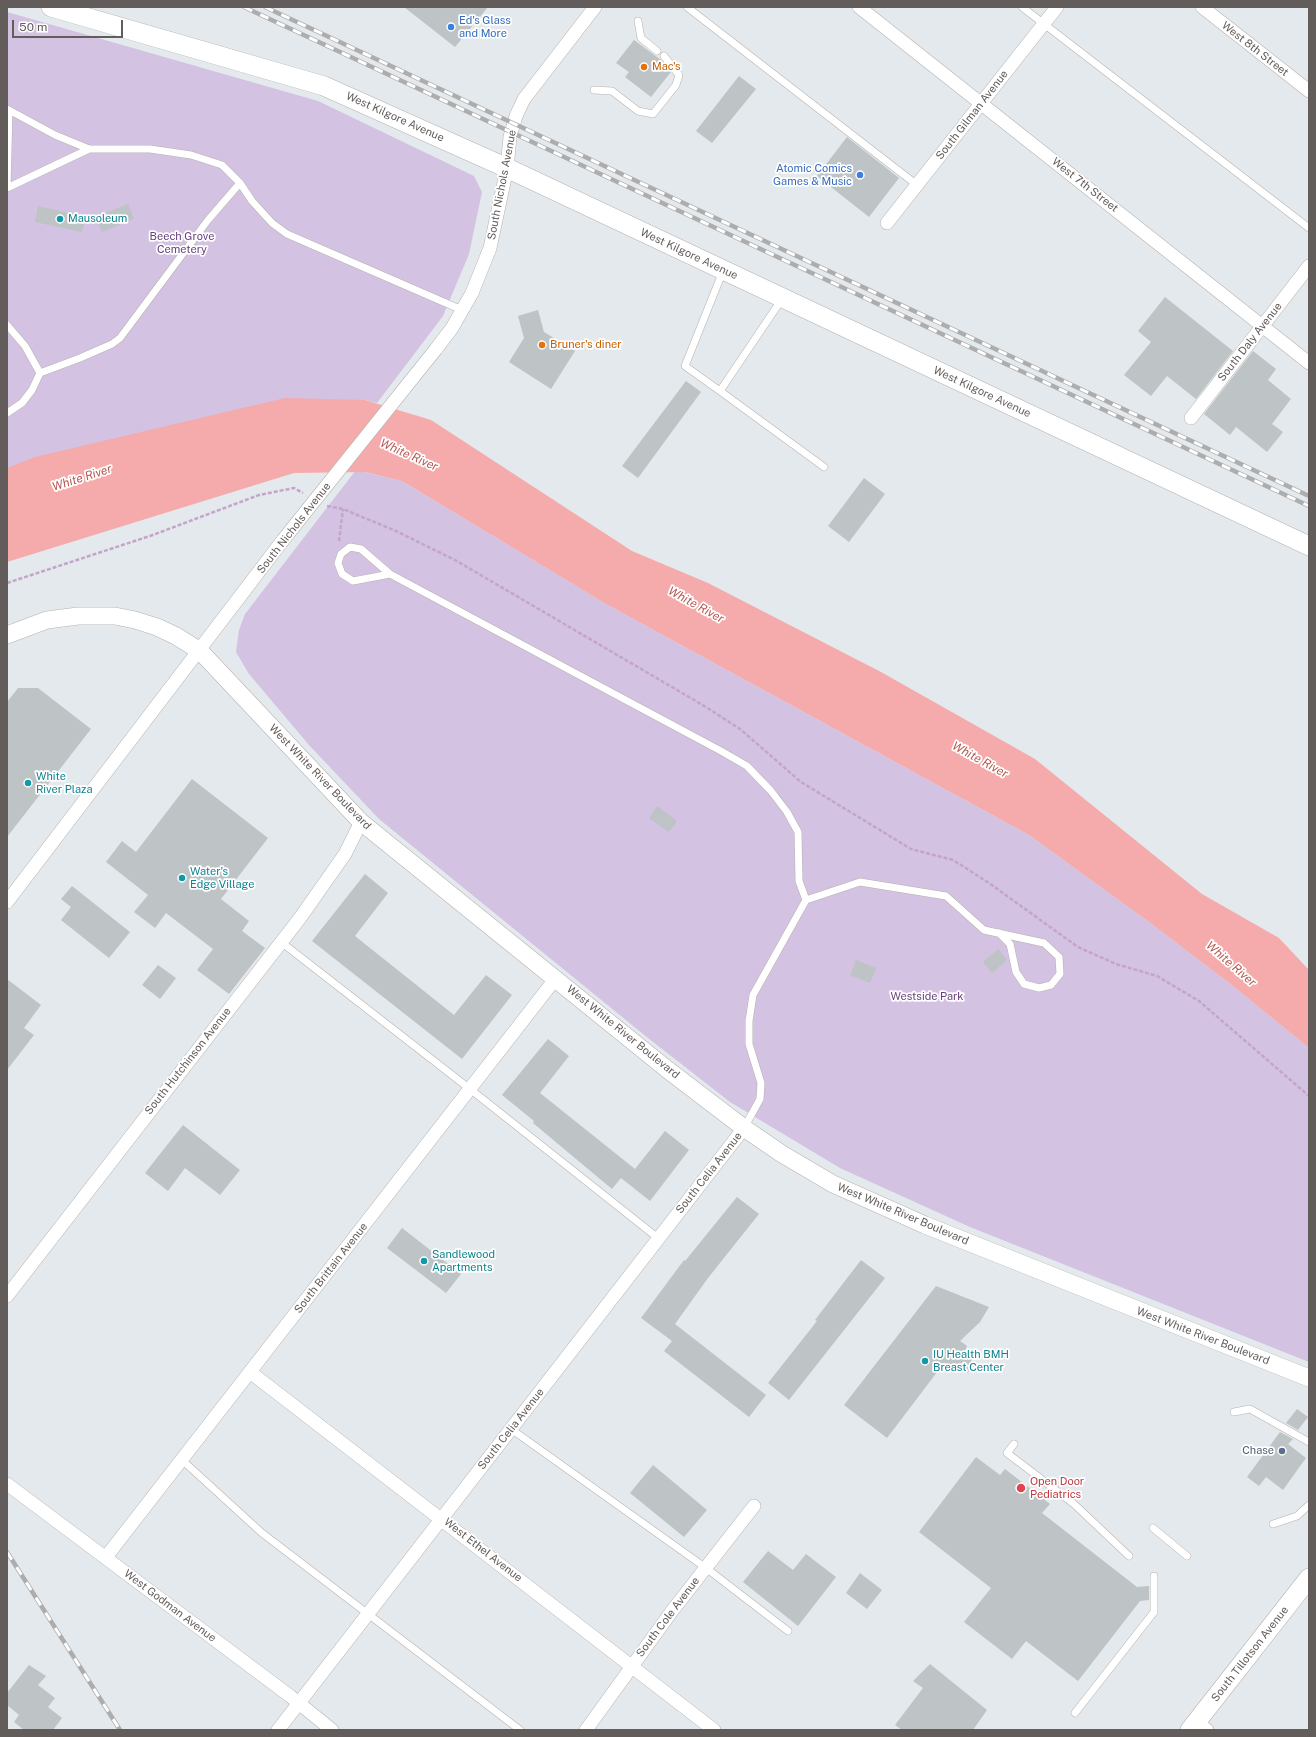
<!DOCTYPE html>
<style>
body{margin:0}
#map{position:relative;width:1316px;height:1737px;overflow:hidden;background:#e3e9ec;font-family:"Public Sans",sans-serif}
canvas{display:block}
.frame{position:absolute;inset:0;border:8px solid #625c5b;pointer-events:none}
.scale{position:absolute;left:12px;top:20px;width:111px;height:18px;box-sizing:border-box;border:2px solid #625c5b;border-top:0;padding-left:5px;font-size:12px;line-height:14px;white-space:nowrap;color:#625c5b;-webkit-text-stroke:3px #fff;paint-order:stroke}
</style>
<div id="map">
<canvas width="1316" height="1737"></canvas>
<div class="frame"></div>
<div class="scale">50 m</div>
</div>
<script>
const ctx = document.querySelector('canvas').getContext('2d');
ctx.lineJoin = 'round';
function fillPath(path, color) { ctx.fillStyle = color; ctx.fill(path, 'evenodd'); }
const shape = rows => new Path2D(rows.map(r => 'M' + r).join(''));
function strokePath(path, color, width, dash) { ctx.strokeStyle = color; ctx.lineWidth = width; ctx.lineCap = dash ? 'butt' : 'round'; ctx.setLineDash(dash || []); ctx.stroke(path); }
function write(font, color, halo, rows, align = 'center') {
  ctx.font = font + ' "Public Sans",sans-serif'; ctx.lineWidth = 3.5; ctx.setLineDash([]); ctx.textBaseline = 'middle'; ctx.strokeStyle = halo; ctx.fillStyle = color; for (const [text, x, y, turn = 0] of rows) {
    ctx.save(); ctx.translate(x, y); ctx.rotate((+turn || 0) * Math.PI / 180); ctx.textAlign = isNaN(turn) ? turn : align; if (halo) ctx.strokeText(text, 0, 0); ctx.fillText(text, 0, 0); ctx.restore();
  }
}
fillPath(shape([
 [7,12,318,101,474,176,482,192,469,254,443,316,377,403,365,400,7,468],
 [356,470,402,481,606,604,1029,835,1149,922,1233,986,1309,1048,1309,1362,970,1227,840,1168,730,1102,648,1038,379,819,309,745,249,674,236,652,239,630,245,614]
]), '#d3c2e1');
fillPath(shape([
 [285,398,365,400,431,420,632,551,708,583,881,672,1035,759,1202,894,1279,938,1309,970,1309,1048,1233,986,1149,922,1029,835,606,604,402,481,365,472,294,473,7,562,7,468,35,457]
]), '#f5abab');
fillPath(shape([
 [404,7,488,7,455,47],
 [634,40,661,60,659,62,671,72,651,97,625,77,629,72,616,63],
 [739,76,756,89,712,143,696,131],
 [847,137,899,178,869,217,817,176],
 [128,204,134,219,102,232,96,217],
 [38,206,86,217,82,232,35,222],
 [1165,297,1233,351,1196,399,1167,376,1151,396,1124,375,1151,342,1138,331],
 [538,310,544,332,575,351,551,389,509,362,524,338,518,316],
 [1253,351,1276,369,1268,380,1291,399,1272,424,1283,432,1267,452,1236,427,1230,435,1204,414],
 [686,381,701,392,638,478,622,466],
 [864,478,885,494,849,542,828,526],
 [18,688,38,688,91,729,7,837,7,702],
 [192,779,268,838,221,899,249,921,242,931,265,948,229,994,197,970,213,949,166,913,155,928,134,912,148,895,106,862,122,841,136,852],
 [657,806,677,821,669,832,649,818],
 [365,874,388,893,355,936,454,1015,486,975,512,995,462,1059,312,941],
 [72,886,130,932,109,958,61,920,71,907,61,899],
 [998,949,1007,960,992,973,983,962],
 [856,960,876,968,870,983,850,975],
 [158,965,176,978,160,999,142,985],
 [7,979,41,1005,24,1028,34,1035,7,1070],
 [548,1039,569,1056,540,1093,635,1169,665,1131,689,1150,650,1201,621,1178,612,1189,533,1123,534,1121,502,1095],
 [183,1125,240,1170,220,1195,185,1168,168,1191,145,1173],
 [737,1197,759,1214,708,1278,675,1324,766,1395,749,1417,664,1351,672,1341,641,1318,684,1260,685,1261],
 [402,1228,461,1274,446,1293,387,1248],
 [861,1260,885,1278,789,1400,768,1383,817,1321,815,1320],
 [936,1286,989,1307,980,1322,960,1341,967,1346,964,1354,972,1358,968,1373,944,1363,887,1438,844,1405],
 [1297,1409,1308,1417,1298,1430,1286,1423],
 [1280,1432,1293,1439,1288,1444,1306,1458,1283,1490,1266,1477,1259,1486,1247,1477],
 [976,1457,1000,1475,1005,1469,1050,1504,1042,1513,1137,1587,1149,1586,1149,1600,1140,1601,1078,1681,1026,1641,1012,1659,964,1622,991,1588,919,1532],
 [653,1465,707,1510,684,1537,630,1493],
 [768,1551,793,1570,806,1554,836,1577,798,1626,743,1582],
 [860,1573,882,1590,867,1609,846,1593],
 [930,1664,987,1710,973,1730,902,1730,895,1725,923,1688,913,1681],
 [29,1665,46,1676,38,1685,55,1698,48,1707,62,1718,53,1730,24,1730,14,1722,19,1715,7,1705,7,1693]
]), '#bec3c5');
const service = shape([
 [687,7,917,185],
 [1022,7,1309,228],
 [638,21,641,38,657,51],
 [594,90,612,91,638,111,653,114,676,85,679,75,664,56],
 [7,109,55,135,89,149,150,149,191,155,222,165,240,183,252,201,272,223,287,234,462,310],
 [7,188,89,149],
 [7,188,9,110],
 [782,299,720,391,824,467],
 [7,325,25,346,40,373,32,390,22,403,7,413],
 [40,373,80,358,112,344,120,338,208,220,240,183],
 [720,391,685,366,723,271],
 [390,574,353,581,342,574,338,563,341,554,350,547,361,549,390,574,721,751,747,766,771,791,787,812,798,832,799,881,806,900],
 [281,942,470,1089,658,1238],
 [744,1128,760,1099,761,1083,749,1044,749,1021,753,995,806,900,860,882,946,896,984,930,1044,943,1059,957,1060,974,1051,985,1039,988,1024,984,1016,972,1010,944,999,933],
 [1234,1412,1250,1409,1309,1442],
 [511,1429,706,1568,788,1631],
 [1014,1444,1007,1453,1074,1504,1129,1556],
 [182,1460,262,1533,520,1730],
 [1273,1524,1297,1516,1309,1505],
 [1153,1528,1187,1556],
 [1075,1713,1154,1612,1154,1576]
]);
const minor = shape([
 [859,7,1309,363],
 [1202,7,1309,91],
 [887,223,1057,7],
 [436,349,452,328,472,293,490,248,507,168,510,137,516,116,524,99,595,7],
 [1191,418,1309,266],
 [7,902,283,540],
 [7,1296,300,918,345,854,361,822],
 [250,1372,714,1730],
 [7,1484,290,1696,332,1730],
 [106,1557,556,978],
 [1197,1722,1207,1730],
 [278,1730,744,1128],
 [586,1730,672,1611,754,1506]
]);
const tertiary = shape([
 [7,635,47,620,78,616,115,616,135,620,157,627,176,636,200,651,361,822,668,1070,744,1128,782,1154,833,1184,925,1225,1309,1378]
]);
const secondary = shape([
 [51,7,324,86,507,168,1309,546],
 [1190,1730,1309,1578]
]);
strokePath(service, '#b7b2b0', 8);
strokePath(minor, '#b7b2b0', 14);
strokePath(tertiary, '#b7b2b0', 18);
strokePath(secondary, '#b7b1b0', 20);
strokePath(shape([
 [327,506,343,509,396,531,455,560,706,707,740,729,801,782,911,849,953,860,989,883,1078,947,1116,964,1157,976,1199,1001,1309,1096],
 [339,541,343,509],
 [7,583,150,536,259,495,294,488,303,493]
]), '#c5a4cc', 2.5, [4, 2]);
strokePath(service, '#fff', 7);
strokePath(minor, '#fff', 13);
strokePath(tertiary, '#fff', 17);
strokePath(secondary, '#fff', 19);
const rail = shape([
 [244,7,1309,506],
 [265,7,1309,496],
 [7,1552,120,1730]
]);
strokePath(rail, '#aeadad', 4.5);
strokePath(rail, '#fff', 3, [9]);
const minorBridge = shape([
 [283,540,436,349]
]);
strokePath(minorBridge, '#b7b2b0', 14, []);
strokePath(minorBridge, '#fff', 13);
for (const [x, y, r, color] of [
 [451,27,4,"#3f7fe0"],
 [644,67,4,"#e8710a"],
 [860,175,4,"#3f7fe0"],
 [60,219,4,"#0f9aa8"],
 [542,345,4,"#e8710a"],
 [28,783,4,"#0f9aa8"],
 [182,878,4,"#0f9aa8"],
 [424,1261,4,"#0f9aa8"],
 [925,1361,4,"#0f9aa8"],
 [1282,1451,4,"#5c6f8a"],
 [1021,1488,5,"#e0444e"]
]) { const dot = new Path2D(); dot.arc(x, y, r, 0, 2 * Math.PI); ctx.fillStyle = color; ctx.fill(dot); strokePath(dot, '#fff', 1.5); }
write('11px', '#366cbe', '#fff', [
 ["Ed's Glass",459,21],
 ["and More",459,34],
 ["Atomic Comics",852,169,"right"],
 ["Games & Music",852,182,"right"]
], 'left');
write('11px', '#625c5b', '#fff', [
 ["West 8th Street",1255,49,38],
 ["South Gilman Avenue",972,115,-52],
 ["West Kilgore Avenue",395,117,24],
 ["South Nichols Avenue",502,185,-79],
 ["West 7th Street",1085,185,38],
 ["West Kilgore Avenue",689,254,25],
 ["South Daly Avenue",1250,342,-52],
 ["West Kilgore Avenue",982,392,25],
 ["South Nichols Avenue",294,528,-52],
 ["West White River Boulevard",320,777,46],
 ["West White River Boulevard",623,1032,39],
 ["South Hutchinson Avenue",188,1061,-52],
 ["South Celia Avenue",709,1173,-52],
 ["West White River Boulevard",903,1214,23],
 ["South Brittain Avenue",331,1268,-52],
 ["West White River Boulevard",1203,1336,21],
 ["South Celia Avenue",511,1429,-52],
 ["West Ethel Avenue",483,1550,38],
 ["West Godman Avenue",170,1606,37],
 ["South Cole Avenue",668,1617,-53],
 ["South Tillotson Avenue",1250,1654,-52]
]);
write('11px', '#c56008', '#fff', [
 ["Mac's",652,67],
 ["Bruner's diner",550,345]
], 'left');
write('11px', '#0d838f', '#fff', [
 ["Mausoleum",68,219],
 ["White",36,777],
 ["River Plaza",36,790],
 ["Water's",190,872],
 ["Edge Village",190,885],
 ["Sandlewood",432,1255],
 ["Apartments",432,1268],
 ["IU Health BMH",933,1355],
 ["Breast Center",933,1368]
], 'left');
write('11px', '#653e7e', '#fff', [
 ["Beech Grove",182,237],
 ["Cemetery",182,250],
 ["Westside Park",927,997]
]);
write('11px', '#4e5e75', '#fff', [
 ["Chase",1274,1451]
], 'right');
write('11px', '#be3a42', '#fff', [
 ["Open Door",1030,1482],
 ["Pediatrics",1030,1495]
], 'left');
write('italic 12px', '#b55751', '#fff', [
 ["White River",409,455,24],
 ["White River",82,478,-18],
 ["White River",696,605,29],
 ["White River",980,760,29],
 ["White River",1231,964,41]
]);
</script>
